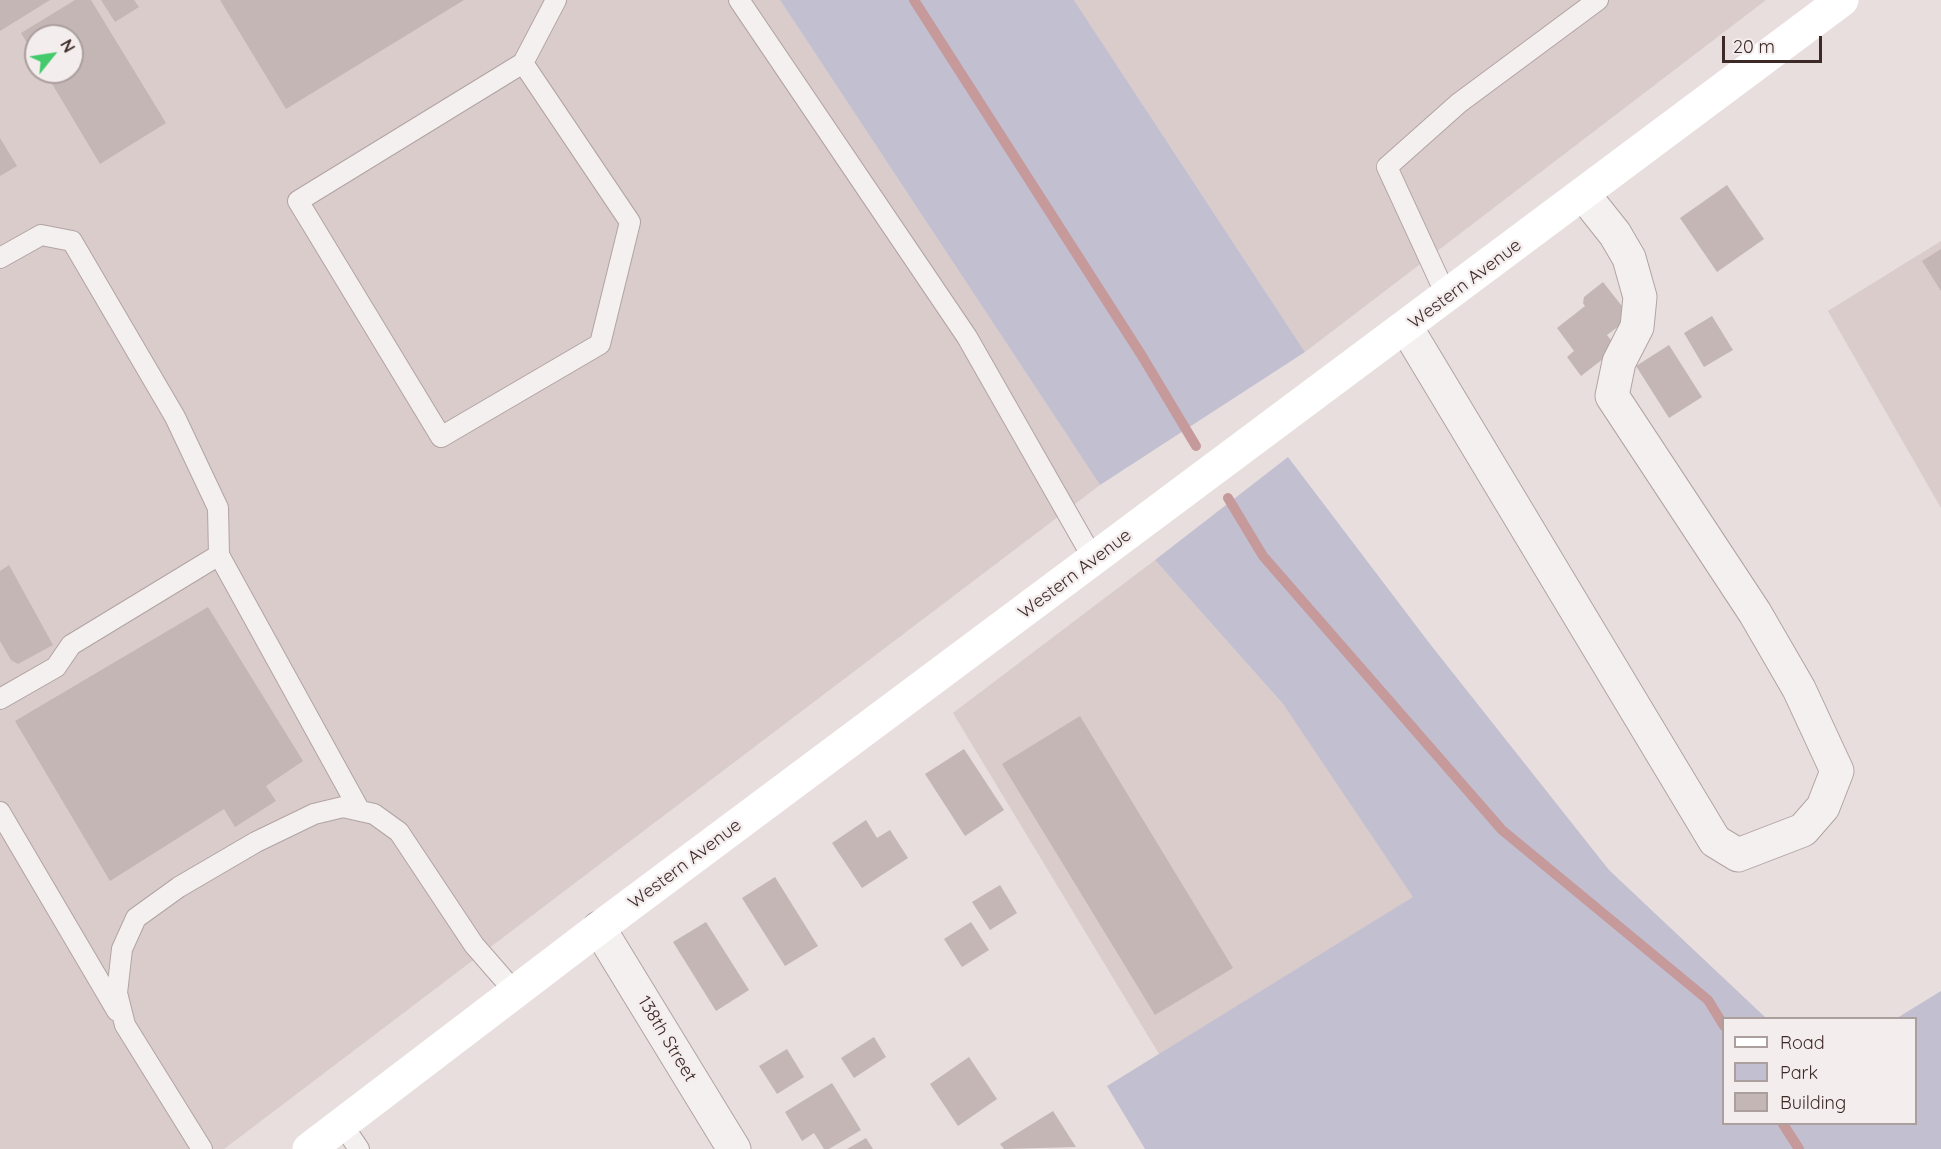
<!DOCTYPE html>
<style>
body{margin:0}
#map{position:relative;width:1941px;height:1149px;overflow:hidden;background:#e7dedd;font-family:Quicksand,sans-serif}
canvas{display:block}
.legend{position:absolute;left:1722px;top:1017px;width:195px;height:108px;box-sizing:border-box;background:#f4eded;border:2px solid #ab9f9e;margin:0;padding:8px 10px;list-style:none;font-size:18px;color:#3d2927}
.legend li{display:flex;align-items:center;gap:12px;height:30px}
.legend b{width:30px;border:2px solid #ab9f9e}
.north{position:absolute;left:24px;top:24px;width:60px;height:60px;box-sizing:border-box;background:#f4eded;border:2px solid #ab9f9e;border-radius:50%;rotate:60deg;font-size:16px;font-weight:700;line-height:24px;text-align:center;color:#3d2927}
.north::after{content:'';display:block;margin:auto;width:21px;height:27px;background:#44ca6c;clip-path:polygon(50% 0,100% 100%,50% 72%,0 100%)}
.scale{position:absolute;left:1722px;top:36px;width:100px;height:27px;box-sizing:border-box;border:3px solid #3d2927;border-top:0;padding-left:8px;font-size:18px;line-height:21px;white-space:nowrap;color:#3d2927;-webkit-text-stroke:4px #f4eded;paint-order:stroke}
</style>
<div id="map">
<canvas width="1941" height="1149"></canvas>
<ul class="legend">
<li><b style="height:8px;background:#fff"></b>Road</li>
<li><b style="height:16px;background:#c2bfd0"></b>Park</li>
<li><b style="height:16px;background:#c3b6b5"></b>Building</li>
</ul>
<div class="north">N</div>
<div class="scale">20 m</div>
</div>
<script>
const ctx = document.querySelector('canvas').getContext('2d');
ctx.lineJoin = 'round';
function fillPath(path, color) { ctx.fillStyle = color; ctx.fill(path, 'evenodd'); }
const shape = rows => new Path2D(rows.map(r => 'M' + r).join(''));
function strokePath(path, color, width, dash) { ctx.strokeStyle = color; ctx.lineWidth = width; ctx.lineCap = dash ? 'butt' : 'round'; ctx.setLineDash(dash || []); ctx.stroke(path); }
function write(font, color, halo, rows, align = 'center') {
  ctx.font = font + ' Quicksand,sans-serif'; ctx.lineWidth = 5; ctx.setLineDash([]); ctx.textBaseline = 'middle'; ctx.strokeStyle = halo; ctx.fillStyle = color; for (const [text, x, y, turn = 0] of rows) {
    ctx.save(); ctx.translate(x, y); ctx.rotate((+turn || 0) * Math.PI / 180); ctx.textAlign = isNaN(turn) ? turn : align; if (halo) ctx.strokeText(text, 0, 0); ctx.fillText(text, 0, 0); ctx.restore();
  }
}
fillPath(shape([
 [0,0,780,0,1100,485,224,1149,0,1149],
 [36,36,72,36,72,72,36,72],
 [1074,0,1766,0,1305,352],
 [1941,241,1941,508,1828,311],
 [1155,560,1283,704,1414,897,1159,1054,953,713]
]), '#d9cccb');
fillPath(shape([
 [780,0,1074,0,1305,352,1100,485],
 [1288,457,1430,644,1609,870,1766,1018,1724,1018,1724,1124,1916,1124,1916,1018,1897,1018,1941,991,1941,1149,1145,1149,1107,1086,1413,897,1283,704,1155,560]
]), '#c2bfd0');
strokePath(shape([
 [914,0,1142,356,1196,446],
 [1228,498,1263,556,1502,830,1708,1000,1724,1026],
 [1783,1124,1799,1149]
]), '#c6999a', 10);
fillPath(shape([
 [0,0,50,0,0,31],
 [75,0,91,0,166,123,100,164,45,72,72,72,72,36,36,36,36,58,21,33],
 [101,0,134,0,139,7,115,22],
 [220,0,464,0,286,109],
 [0,138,17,166,0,176],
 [1727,185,1764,239,1717,272,1680,218],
 [1941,249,1941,291,1922,261],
 [1603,282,1625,310,1623,323,1607,335,1617,348,1581,376,1567,357,1574,351,1557,328,1585,306,1583,303,1584,297],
 [1712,316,1733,350,1704,367,1684,333],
 [1669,345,1702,397,1669,418,1636,366],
 [9,565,53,645,18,664,11,660,0,641,0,571],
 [208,607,303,761,266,786,276,801,235,827,224,809,110,881,15,721],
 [1080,716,1233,968,1155,1015,1002,764],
 [964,749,1004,810,965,836,925,774],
 [866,820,877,838,890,830,908,858,862,888,832,843],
 [775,877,818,946,785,966,742,898],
 [1000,885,1017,913,990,930,972,902],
 [706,922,749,990,716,1011,673,942],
 [971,922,989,950,962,967,944,939],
 [874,1037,886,1057,854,1078,841,1058],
 [787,1049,804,1077,777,1094,759,1066],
 [969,1057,997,1099,958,1126,930,1084],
 [832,1083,861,1130,829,1149,824,1149,814,1133,802,1141,785,1112],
 [1053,1111,1076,1147,1004,1149,1000,1144],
 [866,1138,873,1149,847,1149]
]), '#c3b6b5');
const lane = shape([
 [739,0,967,337,1094,560],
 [523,63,630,222,600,344,441,437,298,201,523,63,556,0],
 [0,258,41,235,72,241,175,417,218,508,219,555,360,811],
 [1447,297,1387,167,1459,103,1598,0],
 [0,699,56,667,71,645,219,555],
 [0,812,117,1011],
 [342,1124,359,1149],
 [202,1149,125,1025,117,993,122,949,136,918,179,887,256,842,314,814,343,807,374,814,399,832,474,945,515,992]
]);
const street = shape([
 [1406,327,1715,841,1738,855,1803,830,1823,807,1837,771,1799,689,1755,613,1612,396,1619,362,1637,327,1640,297,1629,258,1615,234,1584,195],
 [599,928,734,1149]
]);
strokePath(lane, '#b1a4a3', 22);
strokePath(street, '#b1a4a3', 35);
strokePath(lane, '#f5f0f0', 20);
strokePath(street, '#f5f0f0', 33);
strokePath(shape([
 [309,1149,599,928,1842,0]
]), '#fff', 33);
write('18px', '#3d2927', '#f4eded', [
 ["Western Avenue",1465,284,-37],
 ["Western Avenue",1075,574,-37],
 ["Western Avenue",685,864,-37],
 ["138th Street",667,1039,59]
]);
</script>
